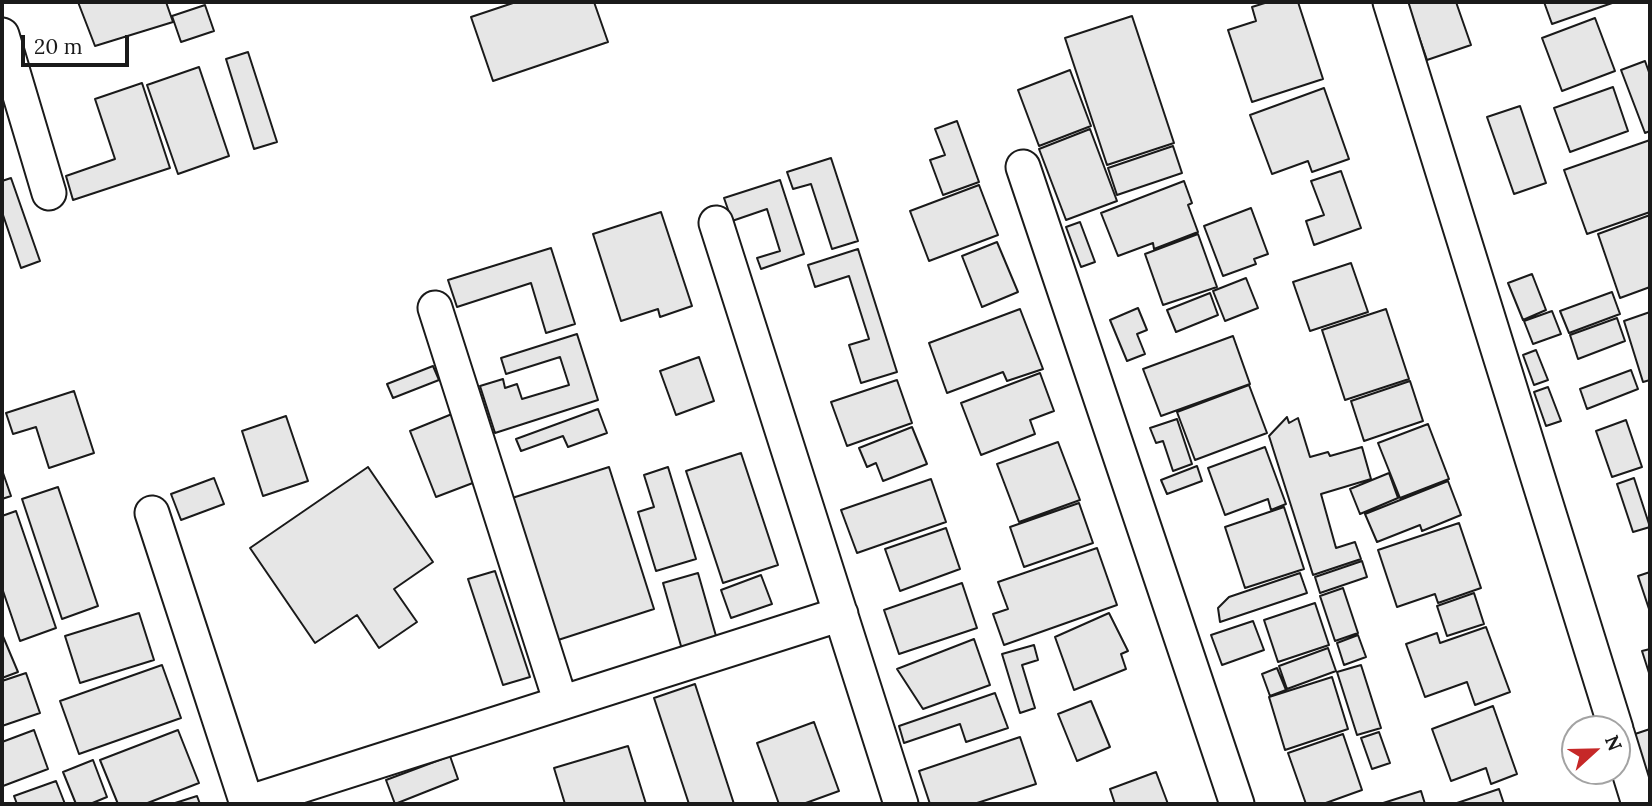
<!DOCTYPE html>
<style>
body{margin:0}
#map{position:relative;width:1652px;height:806px;overflow:hidden;background:#fff;font-family:Lora,serif}
canvas{display:block}
.frame{position:absolute;inset:0;border:4px solid #1a1a1a;pointer-events:none}
.north{position:absolute;left:1561px;top:715px;width:70px;height:70px;box-sizing:border-box;background:#fff;border:2px solid #a3a3a3;border-radius:50%;rotate:68deg;font-size:19px;font-weight:700;line-height:28px;text-align:center;color:#1a1a1a}
.north::after{content:'';display:block;margin:auto;width:24px;height:32px;background:#c62828;clip-path:polygon(50% 0,100% 100%,50% 72%,0 100%)}
.scale{position:absolute;left:21px;top:35px;width:108px;height:32px;box-sizing:border-box;border:4px solid #1a1a1a;border-top:0;padding-left:9px;font-size:21px;line-height:24px;white-space:nowrap;color:#1a1a1a;-webkit-text-stroke:5px #fff;paint-order:stroke}
</style>
<div id="map">
<canvas width="1652" height="806"></canvas>
<div class="frame"></div>
<div class="north">N</div>
<div class="scale">20 m</div>
</div>
<script>
const ctx = document.querySelector('canvas').getContext('2d');
ctx.lineJoin = 'round';
function fillPath(path, color) { ctx.fillStyle = color; ctx.fill(path, 'evenodd'); }
const shape = rows => new Path2D(rows.map(r => 'M' + r).join(''));
function strokePath(path, color, width, dash) { ctx.strokeStyle = color; ctx.lineWidth = width; ctx.lineCap = dash ? 'butt' : 'round'; ctx.setLineDash(dash || []); ctx.stroke(path); }
const building = shape([
 [78,2,166,2,173,22,95,46,78,2],
 [516,2,594,2,608,42,493,81,471,17,516,2],
 [1268,2,1298,2,1323,79,1252,102,1228,30,1256,21,1252,7,1268,2],
 [1407,2,1456,2,1471,45,1427,60,1407,2],
 [1544,2,1615,2,1552,24,1544,2],
 [205,5,214,31,181,42,172,16,205,5],
 [1132,16,1174,143,1107,165,1065,38,1132,16],
 [1595,18,1615,71,1562,91,1542,38,1595,18],
 [248,52,277,142,254,149,226,59,248,52],
 [1645,61,1650,75,1650,131,1645,133,1621,70,1645,61],
 [199,67,229,156,178,174,147,85,199,67],
 [1070,70,1091,126,1039,146,1018,90,1070,70],
 [142,83,170,168,73,200,66,176,115,159,95,99,142,83],
 [1613,87,1628,131,1570,152,1554,108,1613,87],
 [1324,88,1349,159,1312,172,1308,161,1272,174,1250,115,1324,88],
 [1520,106,1546,183,1514,194,1487,117,1520,106],
 [957,121,979,182,943,195,930,160,945,155,935,129,957,121],
 [1090,129,1117,201,1066,220,1039,149,1090,129],
 [1650,140,1650,212,1587,234,1564,170,1650,140],
 [1173,146,1182,173,1117,195,1108,168,1173,146],
 [831,158,858,241,832,249,811,184,793,189,787,172,831,158],
 [1341,171,1361,228,1314,245,1306,221,1324,215,1311,181,1341,171],
 [11,178,40,261,21,268,2,212,2,181,11,178],
 [780,180,804,254,761,269,757,258,780,251,767,209,732,221,724,198,780,180],
 [1184,181,1192,203,1188,205,1198,232,1154,249,1153,243,1118,256,1101,213,1184,181],
 [979,185,998,235,929,261,910,211,979,185],
 [1251,208,1268,254,1254,259,1256,264,1223,276,1204,226,1251,208],
 [661,212,692,306,660,317,658,309,621,321,593,234,661,212],
 [1650,215,1650,287,1620,298,1598,234,1650,215],
 [1080,222,1095,262,1081,267,1066,227,1080,222],
 [1198,234,1217,287,1163,305,1145,254,1198,234],
 [997,242,1018,292,982,307,962,256,997,242],
 [551,248,575,324,546,333,531,283,457,307,448,280,551,248],
 [858,249,897,372,861,383,849,345,869,339,849,276,815,287,808,265,858,249],
 [1351,263,1368,312,1310,331,1293,282,1351,263],
 [1532,274,1546,310,1523,320,1508,283,1532,274],
 [1246,278,1258,308,1225,321,1213,291,1246,278],
 [1612,292,1620,314,1569,333,1560,311,1612,292],
 [1210,293,1218,315,1176,332,1167,310,1210,293],
 [1138,308,1147,330,1137,334,1145,354,1127,361,1110,320,1138,308],
 [1020,309,1043,369,1007,381,1003,372,947,393,929,343,1020,309],
 [1386,309,1409,379,1345,400,1322,330,1386,309],
 [1552,311,1561,334,1533,344,1524,321,1552,311],
 [1650,312,1650,380,1643,382,1624,321,1650,312],
 [1617,318,1625,341,1578,359,1570,335,1617,318],
 [577,334,598,400,495,433,480,386,503,379,505,388,517,384,522,399,569,385,560,357,506,374,501,358,577,334],
 [1233,336,1250,384,1161,416,1143,369,1233,336],
 [1536,350,1548,380,1534,385,1523,355,1536,350],
 [699,357,714,401,676,415,660,371,699,357],
 [433,366,439,380,393,398,387,384,433,366],
 [1631,370,1638,389,1587,409,1580,389,1631,370],
 [1040,373,1054,411,1030,420,1035,434,981,455,961,403,1040,373],
 [897,380,912,423,847,446,831,402,897,380],
 [1410,381,1423,421,1364,441,1351,401,1410,381],
 [1249,385,1267,433,1195,460,1177,412,1249,385],
 [1548,387,1561,421,1546,426,1534,392,1548,387],
 [74,391,94,453,49,468,36,427,13,434,6,413,74,391],
 [598,409,607,433,568,447,563,436,521,451,516,439,598,409],
 [452,414,478,481,436,497,410,431,452,414],
 [286,416,308,481,263,496,242,431,286,416],
 [1287,417,1289,423,1298,418,1310,457,1328,452,1330,456,1362,447,1371,479,1321,494,1336,548,1355,542,1361,559,1313,575,1269,436,1287,417],
 [1177,419,1192,464,1173,471,1163,441,1156,443,1150,428,1177,419],
 [1626,420,1642,467,1612,477,1596,431,1626,420],
 [1428,424,1449,479,1400,498,1378,443,1428,424],
 [912,427,927,464,883,481,876,463,867,467,859,448,912,427],
 [1058,442,1080,500,1019,522,997,464,1058,442],
 [1265,447,1286,504,1271,510,1268,499,1225,515,1208,468,1265,447],
 [741,453,778,565,723,583,686,471,741,453],
 [1197,466,1202,481,1167,494,1161,480,1197,466],
 [368,467,433,562,394,589,417,622,379,648,357,615,315,643,250,548,368,467],
 [609,467,654,609,555,641,509,499,609,467],
 [668,467,696,559,656,571,638,512,654,507,644,475,668,467],
 [2,470,11,496,2,499,2,470],
 [1389,473,1398,498,1360,514,1350,489,1389,473],
 [214,478,224,504,181,520,171,494,214,478],
 [1634,478,1650,527,1633,532,1617,484,1634,478],
 [931,479,946,522,857,553,841,510,931,479],
 [1448,481,1461,515,1422,531,1420,525,1377,542,1365,514,1448,481],
 [58,487,98,606,62,619,22,499,58,487],
 [1079,503,1093,543,1024,567,1010,527,1079,503],
 [1284,507,1304,569,1245,588,1225,527,1284,507],
 [16,511,56,628,20,641,2,588,2,516,16,511],
 [1459,523,1481,588,1438,603,1435,594,1397,607,1378,550,1459,523],
 [946,528,960,569,900,591,885,549,946,528],
 [1097,548,1117,605,1004,645,993,614,1008,609,998,582,1097,548],
 [1362,561,1367,577,1320,593,1315,577,1362,561],
 [495,571,530,677,503,685,468,579,495,571],
 [1650,572,1650,612,1638,576,1650,572],
 [698,573,718,643,683,653,663,583,698,573],
 [1300,573,1307,593,1220,622,1218,608,1229,597,1300,573],
 [761,575,772,604,731,618,721,590,761,575],
 [962,583,977,628,899,654,884,610,962,583],
 [1343,588,1358,633,1335,641,1320,596,1343,588],
 [1474,593,1484,624,1447,636,1437,606,1474,593],
 [1315,603,1329,645,1278,662,1264,620,1315,603],
 [139,613,154,660,80,683,65,636,139,613],
 [1109,613,1128,651,1121,654,1126,669,1074,690,1055,637,1109,613],
 [1253,621,1264,650,1222,665,1211,635,1253,621],
 [1486,627,1510,692,1475,705,1467,682,1425,697,1406,644,1437,633,1440,643,1486,627],
 [2,634,18,672,2,678,2,634],
 [1358,635,1366,657,1344,665,1337,643,1358,635],
 [974,639,990,685,923,709,897,669,974,639],
 [1034,645,1038,660,1022,665,1035,708,1020,713,1002,654,1034,645],
 [1328,648,1336,671,1287,689,1279,666,1328,648],
 [1650,649,1650,676,1642,651,1650,649],
 [162,665,181,718,79,754,60,701,162,665],
 [1361,665,1381,728,1357,735,1337,672,1361,665],
 [1277,668,1286,690,1270,696,1262,674,1277,668],
 [26,673,40,713,2,726,2,681,26,673],
 [1332,677,1348,729,1285,750,1269,697,1332,677],
 [695,684,734,804,689,804,654,698,695,684],
 [995,693,1008,728,966,742,960,724,904,743,899,726,995,693],
 [1091,701,1110,747,1077,761,1058,714,1091,701],
 [1493,706,1517,774,1491,784,1486,768,1451,781,1432,729,1493,706],
 [814,722,839,791,803,804,779,804,757,743,814,722],
 [1650,729,1650,789,1632,735,1650,729],
 [34,730,48,769,3,786,2,742,34,730],
 [178,730,199,783,145,804,118,804,100,760,178,730],
 [1379,732,1390,763,1372,769,1361,738,1379,732],
 [1343,734,1362,790,1323,804,1306,804,1288,753,1343,734],
 [1020,737,1036,784,974,804,930,804,919,771,1020,737],
 [628,746,646,804,565,804,554,768,628,746],
 [450,756,458,779,395,804,386,780,450,756],
 [93,760,107,797,90,804,76,804,63,772,93,760],
 [1156,772,1168,804,1115,804,1110,789,1156,772],
 [56,781,65,804,17,804,14,796,56,781],
 [1499,789,1504,804,1454,804,1499,789],
 [1421,791,1425,804,1380,804,1421,791],
 [197,796,200,804,172,804,197,796]
]);
fillPath(building, '#e6e6e6');
strokePath(building, '#1a1a1a', 2);
const minor = shape([
 [1390,2,1616,729],
 [2,35,49,193],
 [1023,167,1237,804],
 [716,223,901,804],
 [435,308,561,703],
 [152,513,247,804],
 [1617,733,1639,804],
 [247,803,841,614]
]);
strokePath(minor, '#1a1a1a', 37);
strokePath(minor, '#fff', 33);
</script>
